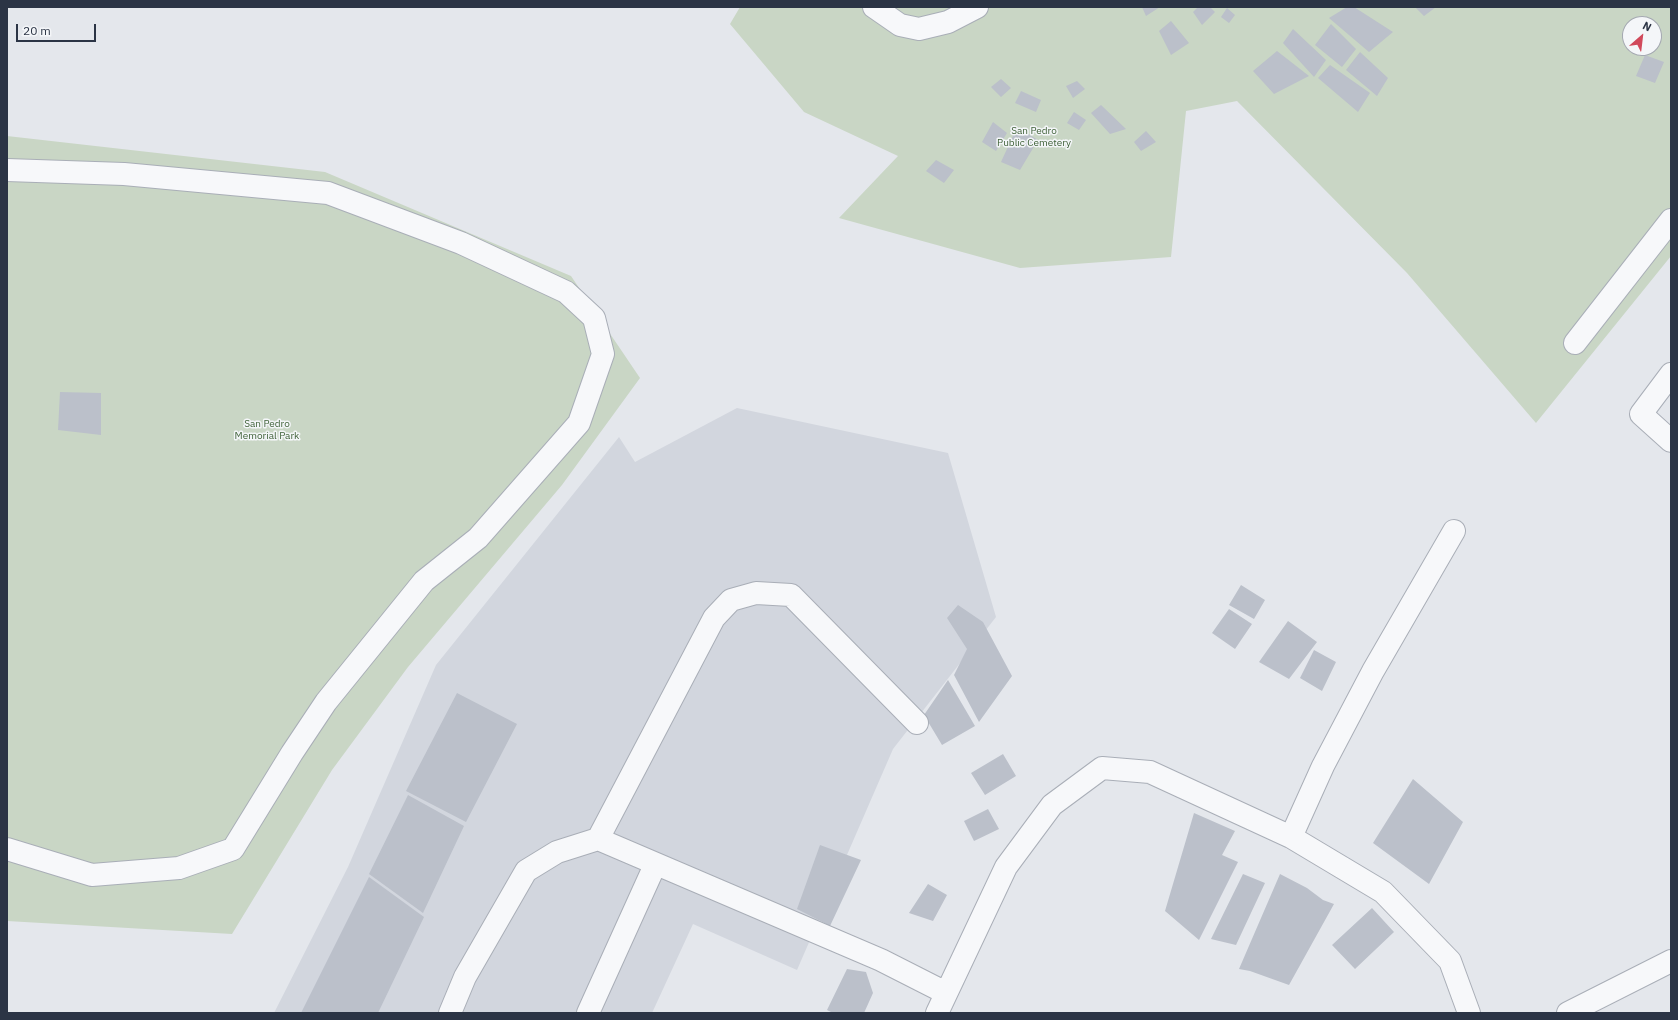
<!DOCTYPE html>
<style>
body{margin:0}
#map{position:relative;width:1678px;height:1020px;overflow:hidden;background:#e4e7ec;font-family:"IBM Plex Sans",sans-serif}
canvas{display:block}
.frame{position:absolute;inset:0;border:8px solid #2b3445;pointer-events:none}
.north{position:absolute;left:1622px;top:16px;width:40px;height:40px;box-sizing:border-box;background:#f4f6f9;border:1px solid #a4a8b1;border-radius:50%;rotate:28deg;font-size:11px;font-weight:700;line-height:16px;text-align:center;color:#2b3445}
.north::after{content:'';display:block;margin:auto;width:14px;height:18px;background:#d1495b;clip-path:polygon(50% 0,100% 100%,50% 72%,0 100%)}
.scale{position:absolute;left:16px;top:24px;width:80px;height:18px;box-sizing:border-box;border:2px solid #2b3445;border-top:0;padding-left:5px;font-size:12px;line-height:14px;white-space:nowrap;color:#2b3445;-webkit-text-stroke:3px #f4f6f9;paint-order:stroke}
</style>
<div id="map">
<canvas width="1678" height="1020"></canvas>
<div class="frame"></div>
<div class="north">N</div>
<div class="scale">20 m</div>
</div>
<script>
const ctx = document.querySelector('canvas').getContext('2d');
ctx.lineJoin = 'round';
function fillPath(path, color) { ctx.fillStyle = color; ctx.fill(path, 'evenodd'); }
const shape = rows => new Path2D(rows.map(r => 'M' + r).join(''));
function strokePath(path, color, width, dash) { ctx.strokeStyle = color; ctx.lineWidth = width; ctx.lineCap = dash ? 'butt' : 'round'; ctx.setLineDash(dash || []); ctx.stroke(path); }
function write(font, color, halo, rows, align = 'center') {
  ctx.font = font + ' "IBM Plex Sans",sans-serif'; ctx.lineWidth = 3; ctx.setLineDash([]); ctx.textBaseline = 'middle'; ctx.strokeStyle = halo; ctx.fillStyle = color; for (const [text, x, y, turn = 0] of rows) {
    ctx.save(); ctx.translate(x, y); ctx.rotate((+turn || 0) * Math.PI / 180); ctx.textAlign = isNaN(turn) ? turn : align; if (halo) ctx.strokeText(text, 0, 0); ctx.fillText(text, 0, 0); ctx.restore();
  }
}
fillPath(shape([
 [737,408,948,453,996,617,893,749,797,970,693,924,652,1013,274,1013,348,867,436,665,619,437,635,462]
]), '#d2d6de');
fillPath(shape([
 [740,7,1671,7,1671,256,1536,423,1407,273,1237,101,1186,111,1171,257,1020,268,839,218,898,156,804,112,730,24],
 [1630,24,1654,24,1654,48,1630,48],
 [7,136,325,172,571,276,640,378,562,485,408,667,332,770,232,934,7,921]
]), '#c9d6c5');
fillPath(shape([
 [1142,7,1160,7,1146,16],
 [1198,7,1210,7,1215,12,1202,25,1193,12],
 [1347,7,1354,7,1393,32,1369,52,1329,18],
 [1415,7,1436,7,1424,16],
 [1227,8,1235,15,1229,23,1221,17],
 [1171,21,1189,43,1171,55,1159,31],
 [1331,24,1356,49,1342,67,1315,45],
 [1293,29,1326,60,1314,77,1283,43],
 [1277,51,1309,76,1274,94,1253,71],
 [1360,52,1388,78,1377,96,1346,70],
 [1645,55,1664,62,1655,83,1636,76],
 [1330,65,1370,93,1358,112,1318,78],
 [1001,79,1011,88,1001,97,991,87],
 [1077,81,1085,89,1073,98,1066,86],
 [1021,91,1041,100,1036,112,1015,103],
 [1101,105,1126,129,1110,134,1091,113],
 [1074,112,1086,120,1079,130,1067,123],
 [993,122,1007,133,996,151,982,142],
 [1017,127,1038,140,1020,170,1001,162],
 [1146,131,1156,142,1141,151,1134,142],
 [936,160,954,170,944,183,926,171],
 [60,392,101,393,101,435,58,430],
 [1241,585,1265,600,1254,619,1229,605],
 [958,605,983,622,1012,676,979,722,954,675,967,649,947,618],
 [1229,609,1252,624,1235,649,1212,633],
 [1288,621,1317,642,1289,679,1259,662],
 [1314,650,1336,662,1322,691,1300,678],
 [948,680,975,726,942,745,924,715],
 [457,693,517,724,466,822,406,791],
 [1003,754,1016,776,985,795,971,773],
 [1413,779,1463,822,1429,884,1373,843],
 [408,795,464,826,423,913,369,874],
 [988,809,999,829,974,841,964,821],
 [1194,813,1235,831,1222,855,1238,862,1199,940,1165,911],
 [820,845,861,860,830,926,797,909],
 [1243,874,1265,883,1236,945,1211,939],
 [1280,874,1307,888,1323,900,1334,904,1289,985,1250,971,1239,969],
 [369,877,424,917,378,1013,301,1013],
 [928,884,947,895,933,921,909,913],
 [1372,908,1394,932,1355,969,1332,945],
 [847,969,866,972,873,993,864,1013,833,1013,827,1010]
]), '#bbc0ca');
const minor = shape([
 [874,7,900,25,919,29,948,22,977,7],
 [7,170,124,174,328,193,461,243,566,292,594,318,603,354,579,423,478,538,424,581,326,702,292,753,233,849,179,868,92,875,7,849],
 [1575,343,1671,220],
 [1671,374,1641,414,1671,441],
 [1291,837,1323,766,1373,671,1454,531],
 [598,839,714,618,731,600,756,593,791,595,917,723],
 [450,1013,465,977,526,871,557,852,598,839,881,960,946,993],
 [588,1013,655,865],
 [937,1013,1006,867,1052,805,1102,768,1150,772,1291,837,1383,892,1450,961,1469,1013],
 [1568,1013,1671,961]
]);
strokePath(minor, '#a9aeb7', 24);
strokePath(minor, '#f7f8fa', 22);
write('10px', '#3f6138', '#f4f6f9', [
 ["San Pedro",1034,131],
 ["Public Cemetery",1034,143],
 ["San Pedro",267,424],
 ["Memorial Park",267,436]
]);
</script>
